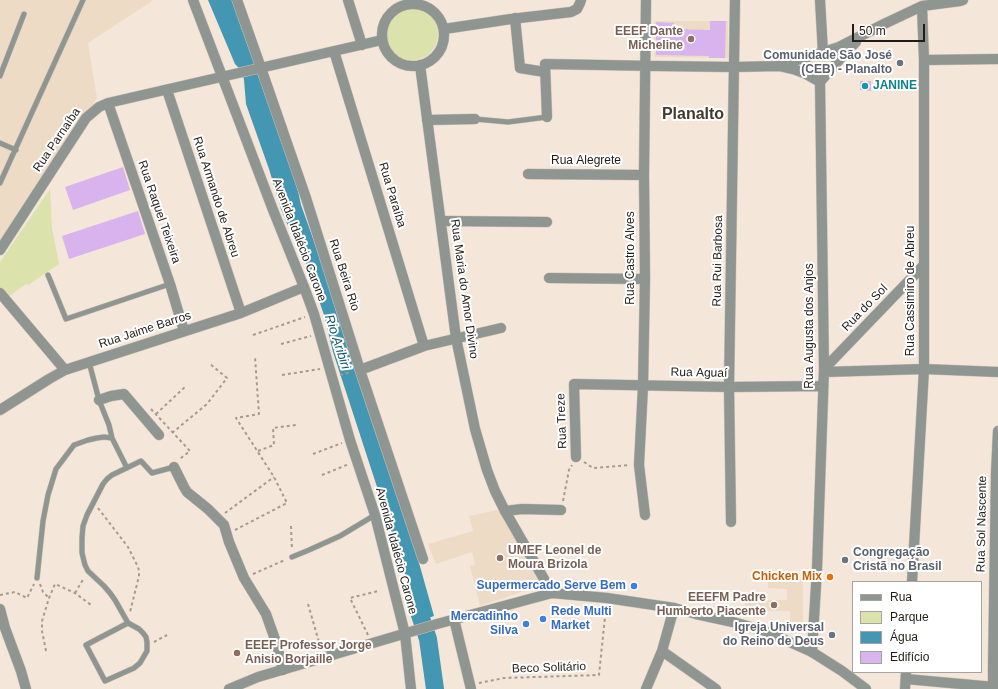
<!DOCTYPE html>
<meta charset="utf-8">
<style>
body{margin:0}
#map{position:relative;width:998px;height:689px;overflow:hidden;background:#f4e7d9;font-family:Arial,sans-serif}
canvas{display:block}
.legend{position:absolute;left:852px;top:581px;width:130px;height:92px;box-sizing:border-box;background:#fff;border:1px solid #a6a4a2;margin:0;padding:5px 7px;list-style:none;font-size:12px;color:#211c17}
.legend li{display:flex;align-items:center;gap:8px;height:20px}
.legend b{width:20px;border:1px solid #a6a4a2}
.scale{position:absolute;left:852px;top:24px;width:73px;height:18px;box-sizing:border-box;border:2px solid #211c17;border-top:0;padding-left:5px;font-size:12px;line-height:14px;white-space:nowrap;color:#211c17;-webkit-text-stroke:3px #fff;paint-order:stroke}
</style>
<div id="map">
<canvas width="998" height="689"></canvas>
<ul class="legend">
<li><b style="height:5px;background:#8f9692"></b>Rua</li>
<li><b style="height:11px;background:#dbe2ac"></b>Parque</li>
<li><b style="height:11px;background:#4397b2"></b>Água</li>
<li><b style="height:11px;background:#d9b3ed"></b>Edifício</li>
</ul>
<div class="scale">50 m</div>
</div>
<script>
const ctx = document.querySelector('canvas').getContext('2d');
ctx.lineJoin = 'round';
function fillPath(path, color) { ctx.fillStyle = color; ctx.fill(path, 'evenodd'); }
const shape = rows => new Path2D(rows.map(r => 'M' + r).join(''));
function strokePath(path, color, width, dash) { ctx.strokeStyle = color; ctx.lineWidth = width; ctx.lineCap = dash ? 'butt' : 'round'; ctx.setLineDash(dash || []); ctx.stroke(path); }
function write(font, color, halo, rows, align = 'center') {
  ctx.font = font + ' Arial,sans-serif'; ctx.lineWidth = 4; ctx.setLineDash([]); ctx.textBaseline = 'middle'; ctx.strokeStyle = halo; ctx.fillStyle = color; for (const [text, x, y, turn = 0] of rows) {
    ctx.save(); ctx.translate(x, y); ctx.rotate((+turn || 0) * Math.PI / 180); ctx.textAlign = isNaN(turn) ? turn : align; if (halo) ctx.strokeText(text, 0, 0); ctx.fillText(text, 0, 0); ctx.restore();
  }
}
fillPath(shape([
 [0,0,152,0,151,2,88,43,97,98,0,241],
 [654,21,728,21,728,58,654,57],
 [502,509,541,585,480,606,470,566,475,565,472,552,436,564,428,544,473,531,469,516],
 [768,577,803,577,803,625,790,625,790,611,745,611,745,600,787,600,787,589,768,588]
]), '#eddbc6');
fillPath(shape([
 '386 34a26 26 0 1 1 52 0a26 26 0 1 1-52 0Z',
 [831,56,833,57,834,59,819,75,818,75,802,68,801,66,802,64],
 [50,189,52,227,59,264,28,285,26,284,8,297,0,288,0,262]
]), '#dbe2ac');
fillPath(shape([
 [208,0,233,0,242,30,253,57,294,172,301,205,319,255,410,531,434,616,419,621,395,542,333,352,324,315,303,254,288,226,281,209,269,169,246,104,244,80,242,71,235,64]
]), '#4397b2');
strokePath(shape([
 [414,597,428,639,435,689]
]), '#4397b2', 18);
fillPath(shape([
 [710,21,726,21,725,58,709,58,709,56,656,55,656,22,674,23,674,29,710,30],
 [860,81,871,81,871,91,860,90],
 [123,167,130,190,73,210,65,187],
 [138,211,145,234,69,259,62,236]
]), '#d9b3ed');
const service = shape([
 [0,76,24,14],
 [475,119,508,122,547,117],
 [0,143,16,150],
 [0,183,83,0],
 [48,275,66,319,170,284],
 [89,362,99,400,109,425,112,438,127,468],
 [292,557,309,550,340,536,375,515],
 [37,578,43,521,48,495,56,469,74,445,88,440,97,438,104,437,112,438],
 [128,623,86,645,105,681,134,668,140,663,147,651,147,642,146,637,143,633,139,629,128,623,115,600,110,593,104,586,88,571,85,565,82,553,82,538,83,526,87,515,103,484,107,479,112,475,141,461,152,473,174,467]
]);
const minor = shape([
 [193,0,273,210,304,287,314,314,350,440,375,515,405,634,411,689],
 [237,0,261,68,306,198,360,370,423,559],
 [348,0,362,45],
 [820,0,823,53],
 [515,18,520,68,545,72],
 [444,29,511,19,571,12,577,9,580,3,581,0],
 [334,51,424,346],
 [924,60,998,59],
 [779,65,808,57,839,47,884,24,922,6,960,1,963,0],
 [820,82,847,51,856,42],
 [167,90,241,313],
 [108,103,170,284,184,331],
 [547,117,545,64,656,66,734,67,779,66,796,70,804,73,820,82],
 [427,120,475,119],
 [528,174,644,175],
 [441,221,547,222],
 [0,250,86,118,99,107,108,103,382,40],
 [549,278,645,279],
 [0,293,65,370],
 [824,369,923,266],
 [360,370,424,346,501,328],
 [824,372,924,369,998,372],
 [99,400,111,396,124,394,159,435],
 [0,410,49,379,65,370,241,313,304,287],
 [576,457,574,384,729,387,823,386],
 [174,467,184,487,187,492,208,509,224,525,229,542,244,578,266,614,277,645,283,670],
 [505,511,522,509,561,510],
 [645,515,639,465,643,386,645,279,644,175,646,0],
 [731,522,729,387,735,0],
 [912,582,924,369,924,60,922,6],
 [0,609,5,628,21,671,26,689],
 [454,619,471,689],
 [662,651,716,689],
 [812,652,817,569,824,369,820,82],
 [906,679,994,687],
 [646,689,662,651,674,608],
 [905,689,906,672],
 [993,689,993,668,996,473,998,431]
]);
const tertiary = shape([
 '382 35a31 31 0 1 1 62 0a31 31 0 1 1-62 0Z',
 [420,65,456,338,475,429,487,470,495,491,505,511,552,593],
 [229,689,258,677,437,624,552,593,607,598,674,608,696,614,733,622,765,631,812,652,842,671,866,689]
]);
strokePath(service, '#cec2b6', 6);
strokePath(minor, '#cec2b6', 11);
strokePath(tertiary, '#cec2b6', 11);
strokePath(shape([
 [253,335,305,317],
 [281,344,311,336],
 [282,375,320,369],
 [340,375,351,372],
 [151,409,190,451,181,458,179,460],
 [156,414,186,386],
 [172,433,207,404,227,378,210,364],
 [258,451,274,445,273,428,296,425],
 [313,454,342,443],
 [584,462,593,468,630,465],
 [322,475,349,464],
 [563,501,569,470,572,465],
 [98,508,128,547,138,567,139,571,139,576,130,612],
 [225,513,274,477],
 [291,526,292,550],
 [235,530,287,503,274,477,236,418,259,414,255,357],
 [253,574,285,560],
 [40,584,43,592,49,598],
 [75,593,84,578],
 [0,595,15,592,27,598,34,584],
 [308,604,321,649],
 [368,635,350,598,378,591],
 [154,642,167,635],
 [46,651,42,631,42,621,49,598,55,584,75,593,91,605],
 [479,683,504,678,599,675,606,607]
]), '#a59b91', 2, [3, 3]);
strokePath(service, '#8f9692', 5);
strokePath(minor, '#8f9692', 10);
strokePath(tertiary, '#8f9692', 10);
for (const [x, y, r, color] of [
 [691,39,4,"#8d6e63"],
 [900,63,4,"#6b7280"],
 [865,86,4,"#0f9aa8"],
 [500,558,4,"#8d6e63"],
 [845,560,4,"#6b7280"],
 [830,577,4,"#e8710a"],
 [634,586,4,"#3f7fe0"],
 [774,605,4,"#8d6e63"],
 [543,619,4,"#3f7fe0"],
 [526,624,4,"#3f7fe0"],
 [832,635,4,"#6b7280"],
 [237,653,4,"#8d6e63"]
]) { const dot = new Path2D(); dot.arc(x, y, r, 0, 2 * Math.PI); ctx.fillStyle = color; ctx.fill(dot); strokePath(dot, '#fff', 1.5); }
write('bold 12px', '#785e54', '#fff', [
 ["EEEF Dante",683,32],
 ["Micheline",683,46],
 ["UMEF Leonel de",508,551,"left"],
 ["Moura Brizola",508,565,"left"],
 ["EEEFM Padre",766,598],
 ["Humberto Piacente",766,612],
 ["EEEF Professor Jorge",245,646,"left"],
 ["Anisio Borjaille",245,660,"left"]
], 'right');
write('bold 12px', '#5b616d', '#fff', [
 ["Comunidade São José",892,56],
 ["(CEB) - Planalto",892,70],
 ["Congregação",853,553,"left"],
 ["Cristã no Brasil",853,567,"left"],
 ["Igreja Universal",824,628],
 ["do Reino de Deus",824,642]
], 'right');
write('bold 12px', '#0d838f', '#fff', [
 ["JANINE",873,86]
], 'left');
write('12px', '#211c17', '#fff', [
 ["Rua Parnaíba",57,140,-56],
 ["Rua Alegrete",586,161],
 ["Rua Paraíba",392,195,73],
 ["Rua Armando de Abreu",216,197,72],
 ["Rua Raquel Teixeira",159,212,71],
 ["Avenida Idalécio Carone",299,240,69],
 ["Rua Castro Alves",631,258,-90],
 ["Rua Rui Barbosa",718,261,-89],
 ["Rua Beira Rio",344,275,72],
 ["Rua Maria do Amor Divino",464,289,82],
 ["Rua Cassimiro de Abreu",911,291,-90],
 ["Rua do Sol",865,308,-46],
 ["Rua Augusta dos Anjos",810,326,-90],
 ["Rua Jaime Barros",145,330,-18],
 ["Rua Aguaí",699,373,1],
 ["Rua Treze",562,421,-92],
 ["Rua Sol Nascente",982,524,-89],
 ["Avenida Idalécio Carone",396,551,75],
 ["Beco Solitário",549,668,-2]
]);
write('bold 12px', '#c56008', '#fff', [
 ["Chicken Mix",822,577]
], 'right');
write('bold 12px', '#366cbe', '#fff', [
 ["Supermercado Serve Bem",626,586],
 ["Rede Multi",551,612,"left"],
 ["Market",551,626,"left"],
 ["Mercadinho",518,617],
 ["Silva",518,631]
], 'right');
write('italic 13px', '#11566a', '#fff', [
 ["Rio Aribiri",337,342,72]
]);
write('bold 16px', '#42382c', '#fff', [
 ["Planalto",693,115]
]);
</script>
